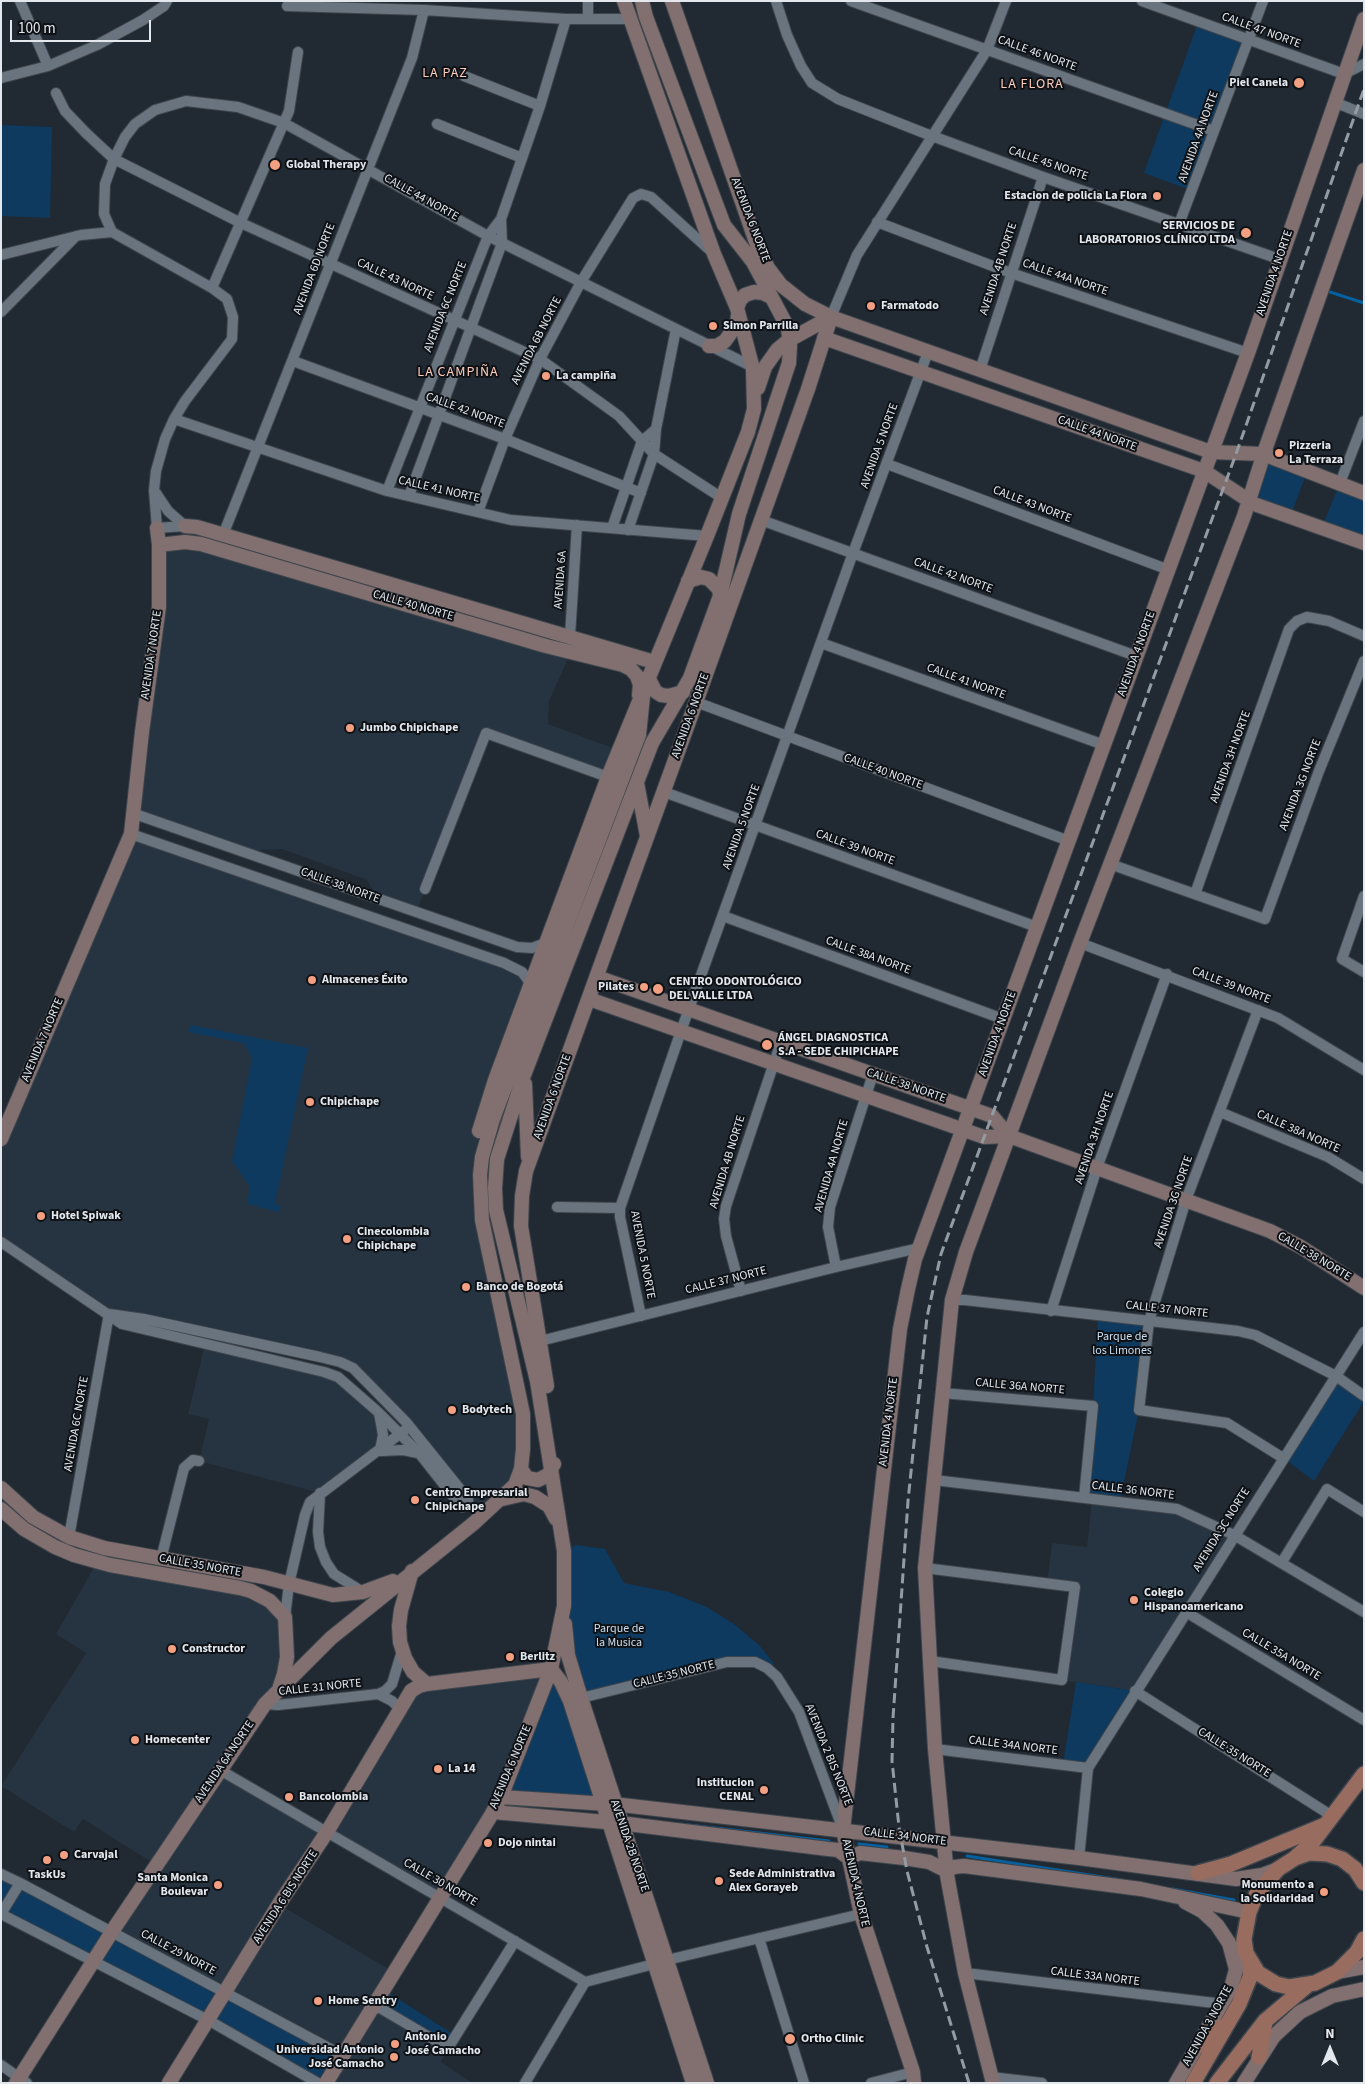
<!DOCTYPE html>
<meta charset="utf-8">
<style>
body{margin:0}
#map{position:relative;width:1365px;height:2084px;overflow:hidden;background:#212932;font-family:"Source Sans 3",sans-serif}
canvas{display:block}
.frame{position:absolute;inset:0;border:2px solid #e2e8ee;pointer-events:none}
.north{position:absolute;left:1305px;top:2024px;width:50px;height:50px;-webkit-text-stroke:4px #0e1216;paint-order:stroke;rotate:0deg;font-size:14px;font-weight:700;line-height:20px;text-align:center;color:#e2e8ee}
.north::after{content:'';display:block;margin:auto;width:18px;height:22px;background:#e2e8ee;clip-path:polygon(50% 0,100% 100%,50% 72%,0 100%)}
.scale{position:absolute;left:10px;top:20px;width:141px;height:22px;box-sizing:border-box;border:2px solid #e2e8ee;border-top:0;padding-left:6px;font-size:15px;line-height:18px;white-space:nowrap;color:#e2e8ee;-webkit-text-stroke:4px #0e1216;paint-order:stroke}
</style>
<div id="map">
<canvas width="1365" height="2084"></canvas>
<div class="frame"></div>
<div class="north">N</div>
<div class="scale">100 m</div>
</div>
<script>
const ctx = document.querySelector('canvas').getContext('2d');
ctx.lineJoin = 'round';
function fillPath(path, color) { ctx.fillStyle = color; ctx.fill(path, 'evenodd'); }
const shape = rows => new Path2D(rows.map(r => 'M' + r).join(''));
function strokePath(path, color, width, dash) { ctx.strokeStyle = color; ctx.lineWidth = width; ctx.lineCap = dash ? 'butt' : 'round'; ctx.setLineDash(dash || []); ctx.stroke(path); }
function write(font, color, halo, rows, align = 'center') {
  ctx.font = font + ' "Source Sans 3",sans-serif'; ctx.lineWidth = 4; ctx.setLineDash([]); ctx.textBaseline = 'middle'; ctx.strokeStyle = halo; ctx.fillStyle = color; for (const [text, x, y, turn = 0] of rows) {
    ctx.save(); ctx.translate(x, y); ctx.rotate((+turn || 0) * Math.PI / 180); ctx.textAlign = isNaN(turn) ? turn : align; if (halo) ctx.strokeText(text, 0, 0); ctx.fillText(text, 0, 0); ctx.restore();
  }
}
fillPath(shape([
 [171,542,571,652,549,701,548,724,618,750,608,777,486,734,416,913,378,900,367,880,282,849,243,851,135,814,159,545],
 [131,834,504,963,528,980,481,1127,473,1168,473,1195,482,1220,522,1403,521,1469,482,1515,353,1368,109,1314,1,1242,1,1139],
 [205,1344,324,1372,377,1411,383,1441,320,1493,199,1461,209,1419,188,1414],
 [1092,1499,1177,1509,1234,1535,1135,1691,1062,1680,1075,1587,1047,1583,1052,1543,1087,1547],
 [97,1562,240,1588,285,1617,284,1674,220,1770,327,1832,411,1691,551,1669,501,1797,440,1898,327,1832,280,1905,394,1972,378,1997,448,2048,441,2062,472,2083,326,2083,112,1932,156,1865,83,1819,74,1832,1,1786,86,1653,56,1634]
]), '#263340');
fillPath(shape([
 [1197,25,1243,41,1190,190,1144,173],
 [1,125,52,127,50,218,1,216],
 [1263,454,1308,470,1290,517,1254,504],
 [1340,483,1364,493,1364,543,1321,529],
 [191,1025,308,1048,275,1203,281,1206,279,1212,247,1204,250,1187,232,1161,252,1058,244,1043,188,1032],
 [1098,1316,1149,1321,1139,1410,1120,1501,1084,1498,1093,1406],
 [1336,1376,1364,1401,1314,1481,1283,1458],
 [576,1545,605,1549,624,1583,669,1592,707,1607,734,1624,760,1646,774,1664,770,1667,740,1661,581,1698,568,1655,564,1551],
 [551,1669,603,1804,507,1797],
 [1076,1682,1135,1691,1088,1768,1063,1764],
 [1,1874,342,2055,326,2083,1,1914],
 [383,1989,456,2036,448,2048,380,2008]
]), '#0d3a5e');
strokePath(shape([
 [1330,292,1364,303],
 [680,1824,829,1841],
 [859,1844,887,1847],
 [967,1856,1122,1880],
 [1173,1889,1234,1900]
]), '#0560a0', 3);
const street = shape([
 [20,1,48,66],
 [588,1,588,19],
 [776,1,787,35,801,66,812,83,838,99,924,133,1043,177,1279,259],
 [851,1,1214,131],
 [1142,1,1344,74,1364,64],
 [287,6,424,10,566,19,629,19],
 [464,76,540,106],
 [1,78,48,66,97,45,143,20,164,6,167,1],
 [56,93,65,111,86,133,114,159,241,223,540,359,619,416,654,454,722,498],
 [1334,102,1364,114],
 [437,124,522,158],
 [877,222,1011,273,1248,353],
 [1179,224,1263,1],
 [112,232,104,214,105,184,114,159,125,137,135,124,155,110,186,101,238,107,284,123,488,236,753,367],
 [112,232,212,288,227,299,233,317,232,339,185,401,174,419,165,439,156,471,154,490,157,528,185,526],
 [1,255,81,235,112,232],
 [212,288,289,111,298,52],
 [1,312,76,236],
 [831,317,857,255,987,50,1006,1],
 [293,361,505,439,641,493],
 [980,370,1043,177],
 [174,419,387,491,511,520,707,536],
 [887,464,1169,570],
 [1340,483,1364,421],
 [387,491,488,236,501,219,540,106,566,19],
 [156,493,168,511,185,526],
 [409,496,502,243,501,219],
 [478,512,505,439,540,359,581,282,633,198,641,194,651,197,713,253],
 [761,520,1136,656],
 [612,528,642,441,656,429],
 [628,530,654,454,656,429,676,329],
 [223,535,412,58,424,10],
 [570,636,577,525],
 [821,643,1104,745],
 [696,702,1069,841],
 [664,792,1037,927],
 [135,814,517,947,532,948,546,943],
 [131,834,504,963,522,972,528,980,530,987],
 [1110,864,1265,919,1319,771,1364,661],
 [425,889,486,733,608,777],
 [1195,894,1289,629,1297,621,1307,617,1329,621,1364,636],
 [1364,896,1342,959,1364,972],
 [723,916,1003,1019],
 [1080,943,1278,1018,1364,1070],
 [1258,1010,1186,1200,1149,1321,1139,1410,1227,1423,1283,1458],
 [1220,1112,1328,1157,1364,1179],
 [557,1207,620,1208],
 [1,1242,122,1324,324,1372,338,1377,377,1411,419,1453,460,1505,462,1507,468,1505,468,1499,406,1422,353,1368,340,1362,320,1357,144,1319,109,1314],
 [836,1267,828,1227,830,1207,873,1074],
 [741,1291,726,1236,724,1219,726,1206,781,1042],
 [952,1300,965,1300,1238,1331,1255,1335,1336,1376,1364,1396],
 [1051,1311,1097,1168,1167,974],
 [641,1316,620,1217,620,1208,681,1031,853,553,928,352],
 [540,1341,836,1267,919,1248],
 [942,1393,1093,1406,1084,1498],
 [379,1413,383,1435,380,1450],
 [381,1451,403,1450,418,1453],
 [934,1480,1177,1509,1234,1535,1364,1612],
 [320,1493,318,1532,320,1547,326,1562,334,1574,363,1592],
 [69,1537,109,1314],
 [161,1559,184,1468,193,1460,199,1461],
 [1282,1562,1327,1489,1364,1512],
 [925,1568,1075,1587,1062,1680,930,1661],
 [1186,1612,1364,1720],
 [285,1617,289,1584,305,1515,310,1502,405,1430],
 [1135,1691,1332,1816],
 [378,1694,392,1701,401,1710],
 [581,1698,727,1662,755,1662,767,1668,777,1677,799,1712,842,1827],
 [265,1704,278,1705,378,1694,385,1691,392,1684,402,1651],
 [935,1749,1088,1768],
 [220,1770,585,1982,654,1964],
 [1079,1858,1088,1768,1364,1332],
 [1,1874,20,1883,342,2055],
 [1,1914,208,2020,318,2083],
 [1,1914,20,1883],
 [759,1938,804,2083],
 [667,1960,861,1914],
 [965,1973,1223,2004],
 [371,2009,380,2008,448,2048,515,1941],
 [1,2065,27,2083],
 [991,2077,1042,2083],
 [525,2083,585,1982],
 [871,2083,913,2072]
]);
const secondary = shape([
 [672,1,757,245,768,268,781,285,805,304,831,317,1211,452,1263,454,1364,493],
 [737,308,740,300,745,295,754,292,763,293,771,297],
 [824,338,1204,471,1254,504,1364,543],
 [709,346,717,346,725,341,737,324,738,315],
 [758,388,765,367,777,350,789,340,831,317],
 [185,526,197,527,654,662],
 [159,545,185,542,201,544,546,646,623,665,631,669,637,676,640,685,639,695],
 [688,581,701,577,709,579,719,589,720,596],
 [648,677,655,691,661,695,669,696,683,692],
 [637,783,647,836],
 [597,977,992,1116,1009,1136],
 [589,999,984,1137,1009,1136,1270,1231,1301,1247,1364,1288],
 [525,1084,528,1157],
 [479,1131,495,1080,608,777,707,536,748,432,754,409,753,369,737,308,714,254,624,1],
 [1,1139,131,834,142,732,159,607,159,545,157,528],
 [547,1386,521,1226,522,1196,526,1171,696,702,808,389,831,317],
 [521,1469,527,1478,538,1480,548,1475,554,1464],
 [1,1488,33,1517,69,1537,104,1548,264,1577,333,1595,363,1592,393,1581],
 [502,1499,524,1494,535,1497,549,1506,556,1519],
 [1,1509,24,1529,55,1547,74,1555,110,1565,240,1588,251,1591,270,1601,285,1617,287,1657,284,1674,280,1686],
 [412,1571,401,1610,399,1626,400,1642,405,1658,413,1672,427,1684],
 [565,1624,568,1655,581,1698,707,2083],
 [551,1669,561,1682,570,1701,693,2083],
 [501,1797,622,1805,1079,1858,1236,1879,1262,1875,1278,1869],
 [493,1812,628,1824,828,1849,838,1850,849,1858,860,1853,904,1858,929,1862,947,1871,954,1867,964,1866,1141,1889,1249,1912],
 [1185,1902,1202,1911,1217,1925,1229,1943,1236,1969],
 [1337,1972,1364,1967],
 [16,2083,115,1927,265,1704,331,1638,474,1523,515,1485,521,1469,523,1449,523,1414,482,1220,480,1175,482,1157,493,1119,639,735,644,686],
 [169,2083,279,1904,327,1832,411,1691,419,1686,427,1684,551,1669],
 [326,2083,490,1817,501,1797,551,1669,564,1606,564,1551,537,1381,496,1210,495,1188,497,1159,524,1075,652,743,690,678,720,596,739,514,789,363,790,346,788,328,753,262,724,225,646,17,642,1],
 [914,2083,913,2072,861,1914,843,1830,900,1329,908,1289,915,1259,1248,353,1364,19],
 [993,2083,965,1973,947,1875,935,1749,930,1661,925,1568,952,1300,966,1252,1080,943,1244,516,1266,447,1364,170],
 [1176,2083,1231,1988,1244,1940],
 [1244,2083,1274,2036,1300,2012,1332,1996,1364,1989]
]);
const primary = shape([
 [1296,1857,1312,1843,1364,1774],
 [1198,1873,1231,1864,1325,1825],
 [1364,1883,1355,1869,1342,1859,1327,1854,1309,1853,1295,1858,1278,1869,1257,1893,1249,1912,1244,1939,1246,1953,1258,1973,1276,1984,1289,1987,1315,1983,1337,1972,1357,1952,1364,1939],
 [1198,2046,1221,2027],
 [1259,2057,1265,2022],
 [1193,2083,1239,2004,1250,1977,1251,1964],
 [1217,2083,1265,2021,1309,1984]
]);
strokePath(street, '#3e454d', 12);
strokePath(secondary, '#3e454d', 16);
strokePath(primary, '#3e454d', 18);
strokePath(street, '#6a747e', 10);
strokePath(secondary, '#81706f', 14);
strokePath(primary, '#986d5f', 15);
strokePath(shape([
 [969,2083,927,1947,907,1871,899,1827,892,1761,893,1718,908,1501,927,1317,941,1254,1236,454,1364,89]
]), '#949ba2', 3, [10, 5]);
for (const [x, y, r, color] of [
 [1299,83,6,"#f2a081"],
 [275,165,6,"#f2a081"],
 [1157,196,5,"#f2a081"],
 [1246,233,6,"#f2a081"],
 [871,306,5,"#f2a081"],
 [713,326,5,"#f2a081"],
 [546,376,5,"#f2a081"],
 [1279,453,5,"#f2a081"],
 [350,728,5,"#f2a081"],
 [312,980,5,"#f2a081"],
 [644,987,5,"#f2a081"],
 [658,989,6,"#f2a081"],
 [767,1045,6,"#f2a081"],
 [310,1102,5,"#f2a081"],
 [41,1216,5,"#f2a081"],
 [347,1239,5,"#f2a081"],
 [466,1287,5,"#f2a081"],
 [452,1410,5,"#f2a081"],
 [415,1500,5,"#f2a081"],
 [1134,1600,5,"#f2a081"],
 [172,1649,5,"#f2a081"],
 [510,1657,5,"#f2a081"],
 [135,1740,5,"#f2a081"],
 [438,1769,5,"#f2a081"],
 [764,1790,5,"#f2a081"],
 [289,1797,5,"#f2a081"],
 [488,1843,5,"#f2a081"],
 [64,1855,5,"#f2a081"],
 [47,1860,5,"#f2a081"],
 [719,1881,5,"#f2a081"],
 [218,1885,5,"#f2a081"],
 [1324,1892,5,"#f2a081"],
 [318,2001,5,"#f2a081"],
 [790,2039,6,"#f2a081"],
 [395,2044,5,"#f2a081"],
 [394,2057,5,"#f2a081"]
]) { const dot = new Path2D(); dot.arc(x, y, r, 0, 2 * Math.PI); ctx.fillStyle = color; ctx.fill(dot); strokePath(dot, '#0e1216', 2); }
write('12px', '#e2e8ee', '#0e1216', [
 ["CALLE 47 NORTE",1261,31,20],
 ["CALLE 46 NORTE",1037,54,20],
 ["AVENIDA 4A NORTE",1199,137,-70],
 ["CALLE 45 NORTE",1048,164,19],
 ["CALLE 44 NORTE",421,198,29],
 ["AVENIDA 6 NORTE",750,220,69],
 ["AVENIDA 6D NORTE",315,269,-69],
 ["AVENIDA 4B NORTE",999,269,-72],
 ["AVENIDA 4 NORTE",1275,273,-71],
 ["CALLE 44A NORTE",1065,278,19],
 ["CALLE 43 NORTE",395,280,25],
 ["AVENIDA 6C NORTE",446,307,-68],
 ["AVENIDA 6B NORTE",537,341,-63],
 ["CALLE 42 NORTE",465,411,20],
 ["CALLE 44 NORTE",1097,434,20],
 ["AVENIDA 5 NORTE",880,446,-70],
 ["CALLE 41 NORTE",439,490,13],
 ["CALLE 43 NORTE",1032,505,21],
 ["CALLE 42 NORTE",953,576,20],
 ["AVENIDA 6A",561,580,-86],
 ["CALLE 40 NORTE",413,606,16],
 ["AVENIDA 4 NORTE",1137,654,-70],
 ["AVENIDA 7 NORTE",152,655,-82],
 ["CALLE 41 NORTE",966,682,20],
 ["AVENIDA 6 NORTE",691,716,-70],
 ["AVENIDA 3H NORTE",1231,757,-70],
 ["CALLE 40 NORTE",883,772,20],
 ["AVENIDA 3G NORTE",1301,785,-69],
 ["AVENIDA 5 NORTE",742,827,-70],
 ["CALLE 39 NORTE",855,848,20],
 ["CALLE 38 NORTE",340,886,20],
 ["CALLE 38A NORTE",868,956,20],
 ["CALLE 39 NORTE",1231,986,21],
 ["AVENIDA 4 NORTE",998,1034,-70],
 ["AVENIDA 7 NORTE",43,1040,-67],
 ["CALLE 38 NORTE",906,1086,19],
 ["AVENIDA 6 NORTE",553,1097,-70],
 ["CALLE 38A NORTE",1298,1132,24],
 ["AVENIDA 3H NORTE",1095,1138,-71],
 ["AVENIDA 4B NORTE",728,1162,-73],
 ["AVENIDA 4A NORTE",832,1166,-74],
 ["AVENIDA 3G NORTE",1174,1202,-71],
 ["AVENIDA 5 NORTE",642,1255,79],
 ["CALLE 38 NORTE",1314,1257,31],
 ["CALLE 37 NORTE",726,1281,-14],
 ["CALLE 37 NORTE",1167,1310,6],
 ["CALLE 36A NORTE",1020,1387,5],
 ["AVENIDA 4 NORTE",889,1422,-83],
 ["AVENIDA 6C NORTE",77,1424,-80],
 ["CALLE 36 NORTE",1133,1491,7],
 ["AVENIDA 3C NORTE",1222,1530,-58],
 ["CALLE 35 NORTE",200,1566,10],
 ["CALLE 35A NORTE",1281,1655,31],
 ["CALLE 35 NORTE",674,1675,-14],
 ["CALLE 31 NORTE",320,1688,-6],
 ["CALLE 34A NORTE",1013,1746,7],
 ["CALLE 35 NORTE",1234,1753,32],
 ["AVENIDA 2 BIS NORTE",828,1755,68],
 ["AVENIDA 6A NORTE",225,1762,-56],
 ["AVENIDA 6 NORTE",511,1767,-67],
 ["CALLE 34 NORTE",905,1837,7],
 ["AVENIDA 2B NORTE",629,1846,71],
 ["CALLE 30 NORTE",440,1883,30],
 ["AVENIDA 4 NORTE",855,1883,77],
 ["AVENIDA 6 BIS NORTE",286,1897,-57],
 ["CALLE 29 NORTE",178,1953,28],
 ["CALLE 33A NORTE",1095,1977,7],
 ["AVENIDA 3 NORTE",1208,2026,-61]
]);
write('bold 12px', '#e2e8ee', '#0e1216', [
 ["Piel Canela",1288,83,"right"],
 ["Global Therapy",286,165],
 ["Estacion de policia La Flora",1147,196,"right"],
 ["SERVICIOS DE",1235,226,"right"],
 ["LABORATORIOS CLÍNICO LTDA",1235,240,"right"],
 ["Farmatodo",881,306],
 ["Simon Parrilla",723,326],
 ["La campiña",556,376],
 ["Pizzeria",1289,446],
 ["La Terraza",1289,460],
 ["Jumbo Chipichape",360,728],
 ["Almacenes Éxito",322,980],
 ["CENTRO ODONTOLÓGICO",669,982],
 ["DEL VALLE LTDA",669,996],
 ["Pilates",634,987,"right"],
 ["ÁNGEL DIAGNOSTICA",778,1038],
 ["S.A - SEDE CHIPICHAPE",778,1052],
 ["Chipichape",320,1102],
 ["Hotel Spiwak",51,1216],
 ["Cinecolombia",357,1232],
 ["Chipichape",357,1246],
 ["Banco de Bogotá",476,1287],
 ["Bodytech",462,1410],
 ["Centro Empresarial",425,1493],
 ["Chipichape",425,1507],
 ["Colegio",1144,1593],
 ["Hispanoamericano",1144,1607],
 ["Constructor",182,1649],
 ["Berlitz",520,1657],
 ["Homecenter",145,1740],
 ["La 14",448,1769],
 ["Institucion",754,1783,"right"],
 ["CENAL",754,1797,"right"],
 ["Bancolombia",299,1797],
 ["Dojo nintai",498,1843],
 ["Carvajal",74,1855],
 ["Sede Administrativa",729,1874],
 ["Alex Gorayeb",729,1888],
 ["TaskUs",47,1875,"center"],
 ["Santa Monica",208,1878,"right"],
 ["Boulevar",208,1892,"right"],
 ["Monumento a",1314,1885,"right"],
 ["la Solidaridad",1314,1899,"right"],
 ["Home Sentry",328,2001],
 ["Antonio",405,2037],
 ["José Camacho",405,2051],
 ["Ortho Clinic",801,2039],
 ["Universidad Antonio",384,2050,"right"],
 ["José Camacho",384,2064,"right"]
], 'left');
write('12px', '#ccdef0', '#0e1216', [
 ["Parque de",1122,1337],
 ["los Limones",1122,1351],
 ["Parque de",619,1629],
 ["la Musica",619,1643]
]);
ctx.letterSpacing = '1px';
write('14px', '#fccbba', '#0e1216', [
 ["LA PAZ",445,74],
 ["LA FLORA",1032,85],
 ["LA CAMPIÑA",458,373]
]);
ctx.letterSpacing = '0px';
</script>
